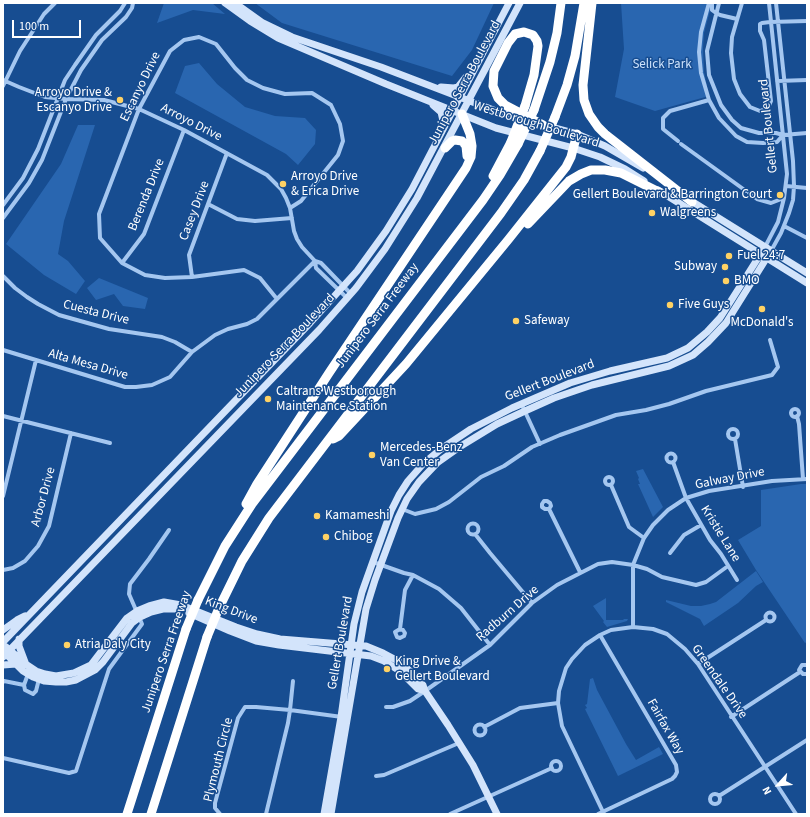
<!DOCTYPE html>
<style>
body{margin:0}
#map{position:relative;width:810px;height:817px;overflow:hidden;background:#174d91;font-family:"Source Sans 3",sans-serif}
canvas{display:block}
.frame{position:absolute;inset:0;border:4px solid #fff;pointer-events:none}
.north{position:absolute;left:758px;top:765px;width:40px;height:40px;-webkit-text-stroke:3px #174d91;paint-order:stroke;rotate:243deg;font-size:11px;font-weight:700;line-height:16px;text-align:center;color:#fff}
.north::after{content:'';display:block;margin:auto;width:14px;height:18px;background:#fff;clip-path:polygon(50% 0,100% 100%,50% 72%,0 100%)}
.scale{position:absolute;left:12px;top:20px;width:69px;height:18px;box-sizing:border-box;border:2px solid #fff;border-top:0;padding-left:5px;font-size:12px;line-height:14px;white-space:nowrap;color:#fff;-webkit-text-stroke:3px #174d91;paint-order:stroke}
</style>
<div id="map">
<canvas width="810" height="817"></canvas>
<div class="frame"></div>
<div class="north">N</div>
<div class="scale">100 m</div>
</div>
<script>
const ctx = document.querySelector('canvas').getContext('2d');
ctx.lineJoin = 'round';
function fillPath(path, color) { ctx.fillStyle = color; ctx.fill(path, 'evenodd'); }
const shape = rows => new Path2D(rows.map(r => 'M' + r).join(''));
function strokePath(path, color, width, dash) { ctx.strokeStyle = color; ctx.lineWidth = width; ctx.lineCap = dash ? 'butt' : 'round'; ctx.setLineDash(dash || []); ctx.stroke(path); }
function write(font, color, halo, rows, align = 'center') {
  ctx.font = font + ' "Source Sans 3",sans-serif'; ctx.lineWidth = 3; ctx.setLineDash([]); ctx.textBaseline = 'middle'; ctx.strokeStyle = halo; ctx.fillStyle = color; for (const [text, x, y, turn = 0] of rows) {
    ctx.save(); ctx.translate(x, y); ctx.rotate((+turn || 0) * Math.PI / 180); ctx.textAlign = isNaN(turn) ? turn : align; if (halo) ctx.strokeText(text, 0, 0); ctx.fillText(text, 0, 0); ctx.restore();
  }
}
fillPath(shape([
 [164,3,212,3,225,14,193,10,157,23],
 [255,3,494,3,472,50,452,76,282,23],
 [621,3,712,3,704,33,703,48,704,72,709,96,655,111,615,97,624,49],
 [199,63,217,84,245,107,275,116,305,118,316,130,315,144,298,165,286,154,175,93,185,66],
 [78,125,95,125,64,221,58,254,68,261,85,281,76,294,44,275,6,244,61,164],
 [99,278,148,298,145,309,123,306,114,294,96,300,87,288],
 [643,469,663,507,653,517,638,484,640,484,638,479,639,478,636,471],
 [801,484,807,484,807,642,805,643,756,570,738,540,761,526,761,490],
 [756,571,763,582,756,586,738,603,704,626,700,619,666,602,666,600,691,606,701,606,710,604,716,602],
 [606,598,606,620,623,620,624,619,628,619,627,621,607,627,603,622,604,621,593,606],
 [593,678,597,690,626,744,636,760,659,747,663,754,618,776,585,709,587,708,585,705,587,704,590,679]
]), '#2966b0');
strokePath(shape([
 [709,3,701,32,699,52,701,73,709,100,719,118,736,136,747,142,763,143,777,142,783,135],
 [712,3,712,10,716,13,720,15,737,19],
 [719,3,707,51,709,75,721,105,732,120,741,128,759,133,776,133,783,135,807,133],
 [742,3,732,37,731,53,734,79,740,94,750,107,760,111,768,108,771,101,764,40,760,31,760,24,762,23,770,22,807,21],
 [3,80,19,87,45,97,66,99,104,100,139,109,184,130,267,175,281,189,286,198,290,208,294,231,297,239,302,247,315,261,321,263,351,294],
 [777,81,807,80],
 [3,86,20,51,44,14,55,3],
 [678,141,663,129,663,118,670,111,709,100],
 [681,144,746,191],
 [786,186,807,188],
 [749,193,757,199,771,203,784,198],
 [208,204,237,219,255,221,292,218],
 [3,205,23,178,38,149,65,80,75,65,96,35,120,11,125,3],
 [3,218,29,183,42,160,66,99,81,70,102,40,126,17,132,8,133,3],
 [784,226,807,238],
 [765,247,778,222,784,198,787,174,769,3],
 [771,251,781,233,789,213,793,200,794,186,793,161,776,3],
 [315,261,316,268,347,298],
 [122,263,144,234,184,130],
 [3,276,15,288,27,297,38,304,59,315,109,329,162,337,175,342,192,352],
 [192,277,189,255,227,153],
 [277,299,260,278,244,270,192,277,165,278,145,275,122,263,100,238,99,214,139,109,170,51,184,40,199,37,216,44,235,68,247,80,263,88,285,94,312,93,331,105,340,124,343,141,338,155,301,201,290,208],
 [3,350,125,387,136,387,152,385,170,377,192,352,215,335,228,329,247,324,257,319,315,261],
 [521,403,540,444],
 '791 413a4 4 0 1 1 8 0a4 4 0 1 1-8 0Z',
 [3,416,110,443],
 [797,416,799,424,803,479],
 '728 434a5 5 0 1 1 10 0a5 5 0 1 1-10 0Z',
 [735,439,743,487],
 '666.5 458a4.5 4.5 0 1 1 9 0a4.5 4.5 0 1 1-9 0Z',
 [673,462,686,498,710,540,721,554,737,580],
 '605 481a4 4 0 1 1 8 0a4 4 0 1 1-8 0Z',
 [611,485,629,527,644,538],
 [3,496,36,360],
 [402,509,415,514,436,509,449,502,481,477,504,466,532,447,560,435,616,415,646,410,669,404,706,391,772,375,778,367,770,340],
 [549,509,545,509,542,507,542,504,544,501,547,501,550,503,551,506,549,509,580,572],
 '467.5 529a5.5 5.5 0 1 1 11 0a5.5 5.5 0 1 1-11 0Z',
 [475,534,490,553,532,603],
 [670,553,684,535,701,525],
 [373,562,404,573,413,575,439,589,461,608,490,645],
 [3,570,13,568,25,561,38,546,49,526,71,433],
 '765.5 617a4.5 4.5 0 1 1 9 0a4.5 4.5 0 1 1-9 0Z',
 [633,627,633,565,644,538,653,525,668,510,686,498,709,491,772,481,807,479],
 [400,629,403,630,405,633,404,636,400,638,397,637,395,632,400,629,405,590,413,575],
 [698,664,766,620],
 [807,665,802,665,799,670,803,674,807,674],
 [28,674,24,685,25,690,33,694,36,691,39,679],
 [293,681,290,710,342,717],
 [3,682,4,681,24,685],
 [386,707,393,707,410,701,425,691,490,645,532,603,557,585,598,564,612,562,633,565,647,569,662,577,696,585,706,582,728,566],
 [731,717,800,672],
 '474.5 730a5.5 5.5 0 1 1 11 0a5.5 5.5 0 1 1-11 0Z',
 [484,727,520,708,558,703],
 [3,758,69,773,76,771,109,669,142,624,129,594,130,584,149,559,169,530],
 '551 766a5 5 0 1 1 10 0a5 5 0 1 1-10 0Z',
 [376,776,384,775,459,743],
 '710 799a5 5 0 1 1 10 0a5 5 0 1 1-10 0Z',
 [719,796,807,740],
 [220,814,215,808,215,803,238,718,245,707,256,707,290,710,288,723,266,814],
 [450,814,552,768],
 [598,814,672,779,675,776,677,772,676,765,600,635],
 [604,814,562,726,558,703,559,691,566,668,572,659,585,645,600,635,611,630,633,627,653,629,667,634,685,649,698,664,796,814]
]), '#a5c7f0', 4);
strokePath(shape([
 [225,3,250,21,278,38,386,84,496,128,573,148,600,157,625,169,644,181],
 [235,3,263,23,292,37,381,67,496,111,525,120],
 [441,87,454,88,458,87,466,77],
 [433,105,441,112,443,121,441,128],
 [547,126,577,134,605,146,643,168],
 [658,190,807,283],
 [688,199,807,273],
 [189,613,230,631,256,641,279,645,371,656,384,661,400,671,418,689,425,691],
 [3,630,17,620,25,616],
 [19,639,19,646,25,662],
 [3,642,310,323,357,271,386,231,412,189,509,3],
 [6,647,27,665,36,671,45,674,56,676,74,673,91,665,127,618,137,611,149,606,164,602,181,605,236,627,257,634,280,639,366,646,383,653,398,661,411,672,423,685,425,691,448,725,473,765,497,814],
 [3,651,23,671,33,677,44,681,56,682,66,682,76,680,95,670,103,662,132,623,140,617,151,612,163,609,178,609],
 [3,657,319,330,356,288,385,249,417,198,520,3],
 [3,665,16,664],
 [324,814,341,717,354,624,362,592,391,511,399,495,408,481,423,464,441,449,471,429,512,408,570,383,610,371,667,358,688,348,707,332,720,318,765,247],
 [331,814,366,609,375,580,398,518,407,499,419,482,437,463,461,446,497,424,525,411,554,398,592,385,669,366,693,355,708,342,726,323,771,251]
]), '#d3e4fb', 7);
strokePath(shape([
 [592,3,583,85,584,100,589,114,598,127,605,134,692,202],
 [525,106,534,75,538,46,537,41,533,35,524,32,515,34,508,43,494,71,493,86,498,98,505,105,543,125],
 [534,110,550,62,557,33,561,3],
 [555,117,567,85,575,56,584,3],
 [445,148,452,141,455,140,462,141,466,146,467,156],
 [493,176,511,142],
 [528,224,569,181,581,174,591,170,605,170,621,173,661,193],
 [333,439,339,436,406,364,508,240,566,167,571,157,577,134],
 [246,504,257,484,329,373,466,168,471,157,472,146,470,134,462,114],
 [198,600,225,546,252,504,483,200,500,175,518,144],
 [219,608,242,561,269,518,501,213,524,180,540,151],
 [127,814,186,629],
 [151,814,207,637]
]), '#fff', 9);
strokePath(shape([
 [511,142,525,106],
 [518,144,534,110],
 [540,151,555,117],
 [186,629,198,600],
 [207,637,219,608]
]), '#fff', 9);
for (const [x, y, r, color] of [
 [120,100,4,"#ffd264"],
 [283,184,4,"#ffd264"],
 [780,195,4,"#ffd264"],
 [652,213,4,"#ffd264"],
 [729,256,4,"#ffd264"],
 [725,267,4,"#ffd264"],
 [726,281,4,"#ffd264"],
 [670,305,4,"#ffd264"],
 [762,309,4,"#ffd264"],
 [516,321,4,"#ffd264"],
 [268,399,4,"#ffd264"],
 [372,455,4,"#ffd264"],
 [317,516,4,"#ffd264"],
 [326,537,4,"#ffd264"],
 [67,645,4,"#ffd264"],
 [387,669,4,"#ffd264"]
]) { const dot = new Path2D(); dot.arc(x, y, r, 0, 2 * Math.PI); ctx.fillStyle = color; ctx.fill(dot); strokePath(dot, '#174d91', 1.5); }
write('13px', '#cce1fb', '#174d91', [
 ["Selick Park",662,65]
]);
write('13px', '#fff', '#174d91', [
 ["Junipero Serra Boulevard",465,83,-62],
 ["Escanyo Drive",141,87,-64],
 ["Arroyo Drive",191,123,27],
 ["Westborough Boulevard",536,125,17],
 ["Gellert Boulevard",769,126,-96],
 ["Berenda Drive",147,195,-68],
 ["Casey Drive",195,211,-69],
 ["Cuesta Drive",96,313,14],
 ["Junipero Serra Freeway",378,316,-53],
 ["Junipero Serra Boulevard",285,346,-46],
 ["Alta Mesa Drive",88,365,16],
 ["Gellert Boulevard",550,381,-21],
 ["Galway Drive",730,479,-11],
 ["Arbor Drive",44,497,-75],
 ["Kristie Lane",720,534,58],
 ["King Drive",231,611,21],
 ["Radburn Drive",508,614,-41],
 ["Gellert Boulevard",341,643,-80],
 ["Junipero Serra Freeway",167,652,-71],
 ["Greendale Drive",719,682,55],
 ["Fairfax Way",665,727,60],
 ["Plymouth Circle",219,760,-76]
]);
write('13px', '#fff', '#174d91', [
 ["Arroyo Drive &",112,93,"right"],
 ["Escanyo Drive",112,108,"right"],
 ["Arroyo Drive",291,177],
 ["& Erica Drive",291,192],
 ["Gellert Boulevard & Barrington Court",772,195,"right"],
 ["Walgreens",660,213],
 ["Fuel 24:7",737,256],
 ["Subway",717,267,"right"],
 ["BMO",734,281],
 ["Five Guys",678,305],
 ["Safeway",524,321],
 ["McDonald's",762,323,"center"],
 ["Caltrans Westborough",276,392],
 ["Maintenance Station",276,407],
 ["Mercedes-Benz",380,448],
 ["Van Center",380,463],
 ["Kamameshi",325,516],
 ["Chibog",334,537],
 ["Atria Daly City",75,645],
 ["King Drive &",395,662],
 ["Gellert Boulevard",395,677]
], 'left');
</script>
